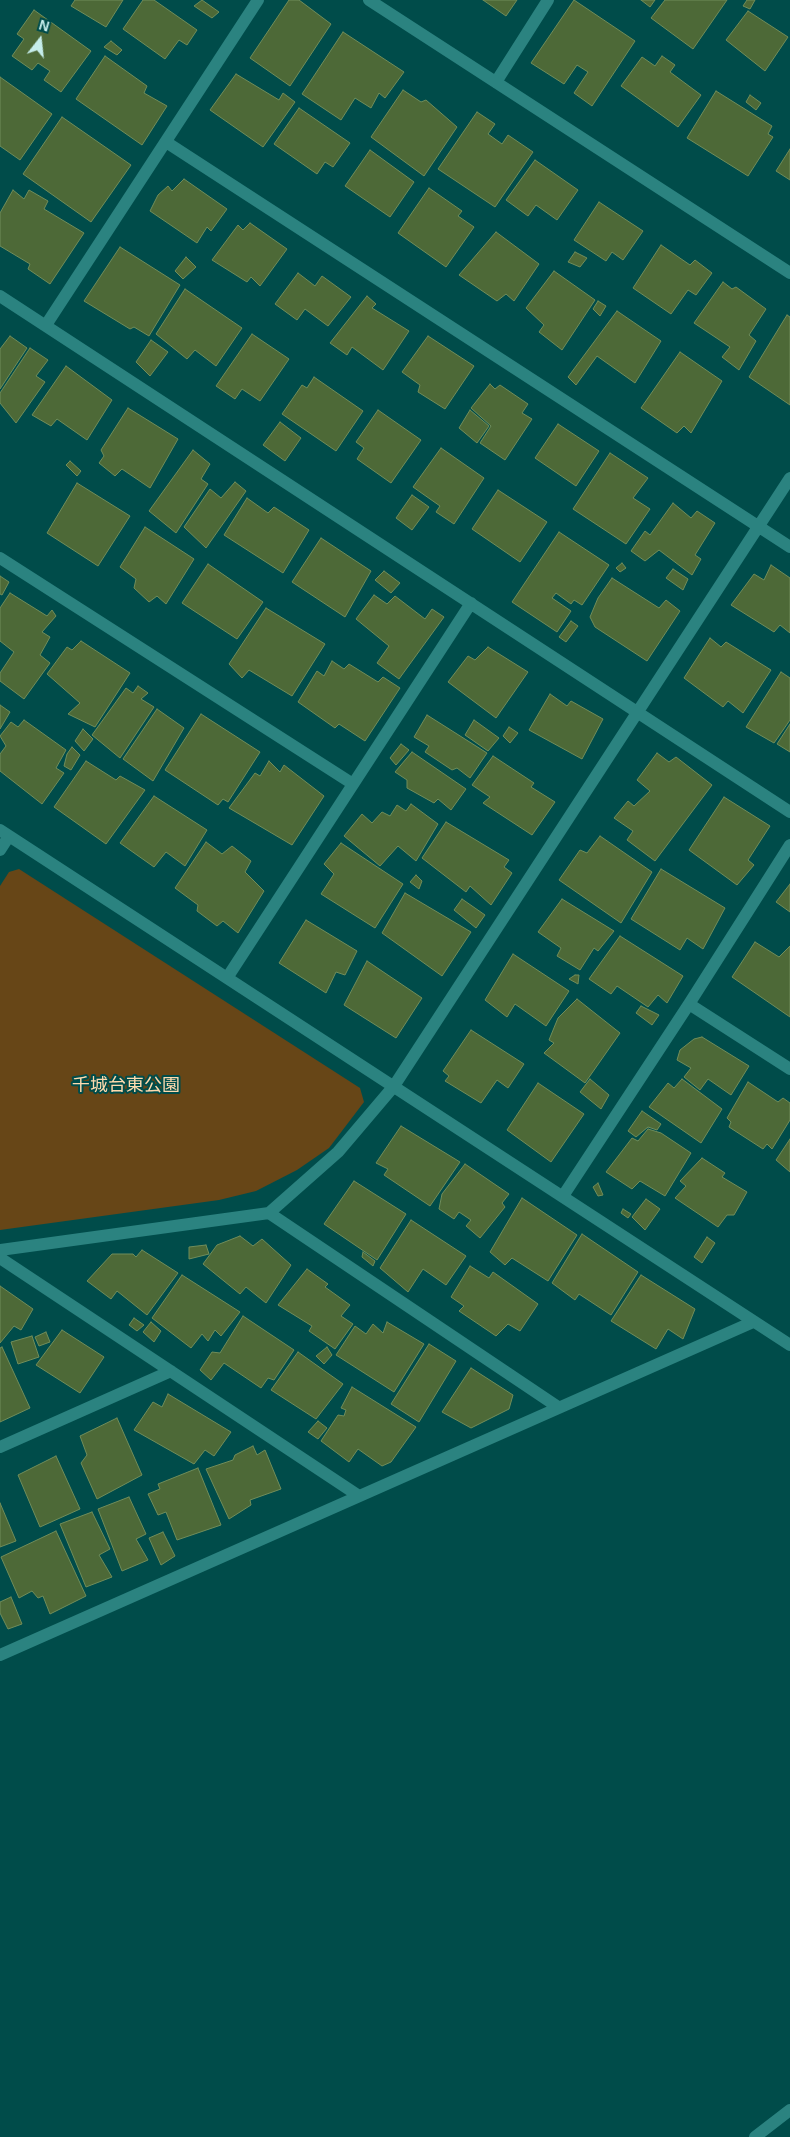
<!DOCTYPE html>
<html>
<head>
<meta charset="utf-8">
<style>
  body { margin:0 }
  #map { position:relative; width:790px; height:2137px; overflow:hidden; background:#004c4a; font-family:Helvetica,sans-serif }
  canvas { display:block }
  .north { position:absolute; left:15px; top:15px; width:50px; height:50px; -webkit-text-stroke:4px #004c4a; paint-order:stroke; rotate:16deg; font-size:14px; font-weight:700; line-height:20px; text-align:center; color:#c5edeb }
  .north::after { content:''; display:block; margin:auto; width:18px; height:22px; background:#c5edeb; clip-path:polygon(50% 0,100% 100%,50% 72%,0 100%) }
</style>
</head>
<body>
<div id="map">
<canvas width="790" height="2137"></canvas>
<div class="north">N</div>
</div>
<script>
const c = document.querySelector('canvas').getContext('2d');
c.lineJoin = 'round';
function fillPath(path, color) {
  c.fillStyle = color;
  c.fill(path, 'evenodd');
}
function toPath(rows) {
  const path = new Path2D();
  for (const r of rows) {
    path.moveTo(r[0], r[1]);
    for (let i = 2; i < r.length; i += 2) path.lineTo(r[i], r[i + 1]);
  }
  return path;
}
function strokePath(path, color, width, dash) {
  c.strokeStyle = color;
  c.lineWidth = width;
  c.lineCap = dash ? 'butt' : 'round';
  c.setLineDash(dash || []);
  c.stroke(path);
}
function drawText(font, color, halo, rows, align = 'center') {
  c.font = font + ' Helvetica,"Noto Sans JP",sans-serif';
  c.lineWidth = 4;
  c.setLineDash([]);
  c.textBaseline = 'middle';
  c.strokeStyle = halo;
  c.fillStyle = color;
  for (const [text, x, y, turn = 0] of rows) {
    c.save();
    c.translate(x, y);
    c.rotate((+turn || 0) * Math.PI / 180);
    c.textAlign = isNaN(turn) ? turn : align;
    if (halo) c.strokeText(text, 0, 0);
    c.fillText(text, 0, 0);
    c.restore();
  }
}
const green = toPath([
  [19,869,360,1088,364,1102,329,1148,297,1170,256,1191,219,1200,0,1230,0,886,9,872]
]);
const building = toPath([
  [75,0,123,0,106,27,71,6,75,0],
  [143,0,154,0,197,30,187,45,179,40,165,59,123,29,143,0],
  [202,0,219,12,212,18,194,6,202,0],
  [289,0,299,0,331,24,290,86,250,58,289,0],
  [483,0,517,0,506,16,483,0],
  [574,0,635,41,592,106,574,93,588,72,577,65,564,84,531,63,574,0],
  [641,0,655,0,650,7,641,0],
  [665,0,727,0,693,49,651,18,665,0],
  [747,0,755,0,750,9,743,6,747,0],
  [34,10,91,51,61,92,44,80,50,71,38,63,32,70,12,56,24,39,17,34,34,10],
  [748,11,788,37,765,71,726,40,748,11],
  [343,32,404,72,385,98,379,93,371,108,355,98,341,120,302,94,343,32],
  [111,41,122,50,117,55,104,47,111,41],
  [105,56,147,86,144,93,167,106,142,145,76,99,105,56],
  [662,56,675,65,670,72,701,95,678,127,621,86,642,57,655,66,662,56],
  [236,74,279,100,283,93,295,102,263,147,210,110,236,74],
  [0,77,52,114,20,160,0,146,0,77],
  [403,90,421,102,426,100,457,127,424,176,371,137,403,90],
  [716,91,772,126,768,134,773,137,748,176,687,138,716,91],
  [750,95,761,103,756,110,746,102,750,95],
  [299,108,350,143,333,167,325,162,317,174,274,144,299,108],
  [477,112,495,124,488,134,502,144,508,135,533,152,495,207,438,169,477,112],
  [62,117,131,165,91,222,23,174,62,117],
  [790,149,790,180,776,171,790,149],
  [370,150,414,182,390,217,345,186,370,150],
  [535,160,578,190,557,220,536,205,528,216,506,200,535,160],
  [184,179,227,209,211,231,207,227,197,243,150,211,158,195,168,186,172,191,184,179],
  [429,188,462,211,458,216,474,227,446,267,398,233,429,188],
  [13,190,24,199,29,190,48,201,44,209,84,233,50,284,28,269,30,264,0,246,0,213,13,190],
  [599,202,643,231,623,260,612,252,606,261,574,240,599,202],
  [250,223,287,249,260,286,251,277,247,282,212,260,238,225,243,230,250,223],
  [496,232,539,264,514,301,506,294,497,301,459,275,496,232],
  [661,245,690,265,695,260,712,273,696,295,688,290,671,314,633,288,661,245],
  [120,247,180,285,149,336,134,327,130,329,84,301,120,247],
  [575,252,587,258,580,267,568,262,575,252],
  [186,257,196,267,183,279,175,271,186,257],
  [554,271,595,300,562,350,539,332,544,325,526,308,554,271],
  [298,273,315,286,322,276,351,297,328,326,305,309,297,320,275,304,298,273],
  [723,282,732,289,736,287,766,309,749,335,756,341,739,370,722,357,730,347,694,323,723,282],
  [185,289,242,328,216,366,195,350,187,359,156,334,185,289],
  [367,296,376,304,372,308,409,331,383,370,352,347,347,355,330,343,367,296],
  [598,301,606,306,600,316,593,309,598,301],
  [617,311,661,341,635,383,597,356,576,385,568,377,617,311],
  [787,315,790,317,790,405,749,377,787,315],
  [252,334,289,359,260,401,242,389,235,399,216,386,252,334],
  [10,336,27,348,0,389,0,349,10,336],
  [428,336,474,366,445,409,418,392,420,385,402,372,428,336],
  [151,340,168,352,150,376,136,362,151,340],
  [30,348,48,360,36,376,45,382,16,423,0,403,0,393,30,348],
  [680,352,722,381,691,433,684,426,677,433,641,408,680,352],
  [66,366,112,400,87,440,57,419,51,426,32,415,66,366],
  [314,377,363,411,336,451,282,414,302,385,307,388,314,377],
  [490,384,495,389,500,385,528,404,522,413,532,419,505,460,480,443,491,426,471,408,490,384],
  [128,408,178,439,150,488,122,469,115,476,99,463,104,456,101,450,128,408],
  [378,410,421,440,391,483,357,459,364,448,356,442,378,410],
  [470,410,489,426,477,443,459,428,470,410],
  [280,422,301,438,285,461,263,445,280,422],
  [558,424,599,451,576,486,535,458,558,424],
  [441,448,484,478,454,524,436,512,440,506,413,487,441,448],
  [193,450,210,464,201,479,208,484,176,533,149,511,193,450],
  [610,453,648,478,633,498,650,509,626,544,573,509,610,453],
  [70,461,81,471,77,476,66,465,70,461],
  [235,482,246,491,206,548,184,527,210,489,221,498,235,482],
  [77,483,130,516,98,566,47,533,77,483],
  [498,490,547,522,520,562,472,529,498,490],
  [412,495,429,507,412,530,396,518,412,495],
  [247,498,268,513,274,507,309,530,283,573,224,535,247,498],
  [673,503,691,518,697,511,715,523,695,555,701,559,692,575,659,550,645,561,631,551,645,531,650,535,673,503],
  [145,527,194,559,166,604,157,596,149,602,134,588,136,579,120,567,145,527],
  [559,532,609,565,582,605,574,600,571,604,556,593,552,598,571,611,557,632,512,602,559,532],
  [321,538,371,571,345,617,292,582,321,538],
  [622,563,626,568,620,572,616,568,622,563],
  [208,564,263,602,237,639,182,603,208,564],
  [771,565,790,578,790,633,780,625,774,632,731,605,754,574,764,580,771,565],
  [673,569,688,579,683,590,666,578,673,569],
  [384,571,400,583,391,593,375,580,384,571],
  [0,576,9,582,2,595,0,594,0,576],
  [612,578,659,608,666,600,680,611,647,661,595,627,590,617,598,598,612,578],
  [10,593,47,616,52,610,56,616,42,632,50,637,40,655,50,663,24,699,0,681,0,673,14,652,0,641,0,608,10,593],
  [374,595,387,604,395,596,425,619,432,609,444,617,399,679,377,663,389,646,356,619,374,595],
  [266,608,325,644,292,696,249,670,242,678,229,664,266,608],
  [571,621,578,626,566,642,559,637,571,621],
  [710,638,721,647,726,642,771,670,743,713,728,701,723,707,684,678,710,638],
  [81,641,130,673,95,727,68,714,80,703,47,674,67,647,72,650,81,641],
  [488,647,528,672,496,718,448,682,468,656,475,660,488,647],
  [332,661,344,669,349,664,378,682,383,677,400,688,365,741,339,724,335,728,298,702,317,671,324,676,332,661],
  [781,672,790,678,790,720,774,743,746,727,781,672],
  [138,686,148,693,141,699,154,707,120,758,92,735,126,688,133,693,138,686],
  [550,694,567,706,571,701,603,719,582,759,529,730,550,694],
  [0,705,10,712,0,729,0,705],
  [157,709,184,728,153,781,123,759,157,709],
  [201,714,260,752,228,802,223,799,218,805,165,770,201,714],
  [427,715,487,753,470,778,457,768,452,770,425,752,429,746,414,737,427,715],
  [24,720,66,750,56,768,64,773,42,804,0,771,0,754,6,746,0,736,11,722,18,727,24,720],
  [474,720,499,738,488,751,465,735,474,720],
  [790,724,790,752,777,744,790,724],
  [509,727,518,733,510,743,503,736,509,727],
  [83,729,93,739,84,751,75,741,83,729],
  [401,744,409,750,396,765,390,758,401,744],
  [72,747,80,755,71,770,64,766,67,754,72,747],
  [412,752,466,789,451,810,438,799,434,803,407,788,407,780,395,772,412,752],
  [657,753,669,762,676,757,712,785,655,861,627,840,633,831,614,818,628,801,634,806,650,791,637,780,657,753],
  [493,756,534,783,531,787,555,802,532,835,483,803,490,797,472,785,493,756],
  [86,761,116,780,120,776,145,790,106,844,54,807,86,761],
  [269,761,280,772,284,765,324,796,292,845,229,808,255,773,260,776,269,761],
  [154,796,207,830,185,866,166,852,154,867,120,843,154,796],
  [724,797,770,826,748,860,754,865,737,885,689,850,724,797],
  [411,804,438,824,416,861,398,846,380,866,344,836,362,814,372,823,382,812,390,816,397,805,406,811,411,804],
  [446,822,509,860,504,867,512,873,491,905,470,886,466,892,422,858,446,822],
  [600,836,652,872,621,923,559,880,580,850,587,853,600,836],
  [206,842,222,854,232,846,251,861,245,872,264,891,238,933,223,921,217,926,197,911,198,905,175,888,206,842],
  [341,843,403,884,375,928,321,894,334,874,324,864,341,843],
  [661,869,725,908,703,949,687,938,680,950,631,919,661,869],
  [416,875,422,881,419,889,410,882,416,875],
  [790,884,790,912,776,902,790,884],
  [405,893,471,932,442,976,382,933,405,893],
  [462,899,485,915,476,928,454,910,462,899],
  [562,899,614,931,598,951,594,948,580,970,557,956,561,948,538,932,562,899],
  [306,920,357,951,345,975,336,972,326,993,279,963,306,920],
  [620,936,683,976,667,1003,658,995,648,1007,617,986,611,994,589,979,620,936],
  [755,942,779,957,790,946,790,1017,732,977,755,942],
  [513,954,569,991,546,1026,515,1004,507,1017,485,1000,513,954],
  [367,961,422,998,396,1038,344,1005,367,961],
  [575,975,579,975,578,984,569,979,575,975],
  [577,999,620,1033,585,1083,544,1053,554,1043,549,1040,558,1018,577,999],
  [641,1006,659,1015,652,1025,636,1013,641,1006],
  [471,1030,524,1064,508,1088,497,1080,481,1103,445,1081,449,1076,443,1071,471,1030],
  [702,1037,749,1066,731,1095,708,1079,700,1090,684,1077,691,1068,677,1060,680,1050,694,1039,702,1037],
  [590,1079,609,1095,601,1109,580,1092,590,1079],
  [682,1079,722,1109,701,1143,649,1107,668,1083,674,1088,682,1079],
  [748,1082,778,1102,783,1098,790,1103,790,1120,772,1149,767,1144,763,1149,729,1127,731,1122,727,1118,748,1082],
  [538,1083,584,1114,551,1162,507,1130,538,1083],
  [642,1111,661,1124,657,1130,648,1127,636,1137,628,1131,642,1111],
  [401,1126,460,1162,430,1206,384,1175,388,1169,376,1163,401,1126],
  [648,1129,661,1133,691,1153,665,1196,640,1181,632,1189,606,1172,632,1138,638,1141,648,1129],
  [790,1139,790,1172,776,1160,790,1139],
  [702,1158,725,1173,722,1177,747,1192,734,1215,727,1215,718,1227,675,1198,686,1186,680,1181,702,1158],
  [465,1164,509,1194,502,1203,505,1207,480,1238,466,1226,471,1220,459,1212,454,1219,439,1209,442,1194,465,1164],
  [354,1181,406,1214,377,1260,324,1224,354,1181],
  [598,1183,603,1195,598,1196,593,1187,598,1183],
  [522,1198,577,1235,548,1281,512,1258,505,1265,490,1252,522,1198],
  [646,1199,660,1209,645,1230,632,1217,646,1199],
  [623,1209,631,1214,628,1218,621,1213,623,1209],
  [411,1220,466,1256,446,1285,423,1269,408,1292,380,1268,411,1220],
  [582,1234,638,1272,611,1315,579,1294,575,1300,552,1283,582,1234],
  [240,1236,253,1246,262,1239,291,1265,266,1303,246,1287,240,1294,203,1264,217,1245,240,1236],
  [707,1237,715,1243,702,1263,694,1257,707,1237],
  [206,1245,209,1254,189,1259,189,1247,206,1245],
  [142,1250,178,1273,147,1315,117,1291,111,1299,87,1281,112,1254,133,1254,136,1257,142,1250],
  [363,1252,375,1261,373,1266,362,1257,363,1252],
  [470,1266,489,1278,493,1272,538,1304,520,1331,508,1324,496,1336,459,1311,464,1306,451,1297,470,1266],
  [307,1269,328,1284,325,1287,350,1305,341,1316,353,1324,335,1349,309,1331,312,1326,278,1305,307,1269],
  [182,1275,240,1312,221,1336,215,1330,208,1341,202,1334,191,1348,152,1318,182,1275],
  [641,1275,695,1309,683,1339,668,1329,656,1349,611,1321,641,1275],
  [0,1286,33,1309,21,1330,14,1326,0,1343,0,1286],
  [243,1316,294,1350,274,1380,268,1378,261,1388,224,1363,211,1380,200,1370,212,1352,220,1353,243,1316],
  [134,1318,144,1325,137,1331,129,1325,134,1318],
  [151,1322,161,1331,154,1342,143,1332,151,1322],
  [387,1322,424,1344,394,1392,336,1355,355,1326,366,1334,373,1324,383,1333,387,1322],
  [62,1330,104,1357,80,1393,36,1365,62,1330],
  [46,1332,50,1342,39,1346,35,1337,46,1332],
  [32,1336,39,1357,18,1364,11,1342,32,1336],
  [429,1344,456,1361,419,1422,391,1404,429,1344],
  [2,1347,30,1408,0,1422,0,1348,2,1347],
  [327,1347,332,1355,324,1364,316,1356,327,1347],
  [298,1352,343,1384,316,1419,271,1390,298,1352],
  [471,1368,513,1395,509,1409,471,1428,442,1412,471,1368],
  [352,1387,416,1427,391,1462,382,1466,358,1449,349,1462,321,1441,338,1415,344,1416,346,1410,341,1408,352,1387],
  [168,1394,231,1432,214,1456,205,1450,194,1464,134,1430,153,1402,162,1407,168,1394],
  [117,1418,142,1475,97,1499,81,1463,87,1455,80,1436,117,1418],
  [318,1421,327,1428,318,1439,308,1432,318,1421],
  [253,1446,257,1455,265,1450,281,1489,250,1500,251,1505,229,1519,206,1469,233,1460,235,1455,253,1446],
  [56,1456,80,1509,40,1527,18,1475,56,1456],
  [198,1468,221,1525,177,1540,166,1512,158,1515,148,1494,160,1489,158,1484,198,1468],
  [129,1497,146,1534,136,1539,148,1560,122,1571,98,1509,129,1497],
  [0,1503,16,1541,0,1547,0,1503],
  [92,1512,110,1549,99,1555,112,1577,86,1587,60,1524,92,1512],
  [56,1531,86,1596,50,1614,43,1596,38,1598,32,1591,19,1598,1,1557,56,1531],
  [163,1532,175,1556,161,1565,149,1538,163,1532],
  [11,1597,22,1624,8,1629,0,1613,0,1602,11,1597]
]);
const minor = toPath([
  [496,82,548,0],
  [166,142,790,547],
  [0,296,790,812],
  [46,325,258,0],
  [0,558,353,784],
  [0,830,790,1345],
  [0,850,9,836],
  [227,978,471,603],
  [689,1004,790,1069],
  [563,1196,689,1004,790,845],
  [269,1213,558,1407],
  [0,1250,269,1213,338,1152,394,1086,790,478],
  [0,1258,359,1496],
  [0,1447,171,1371],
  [0,1655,753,1322]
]);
const tertiary = toPath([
  [369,0,790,273],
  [755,2137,790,2110]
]);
const parkNames = [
  ["千城台東公園",126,1086]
];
fillPath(green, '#674617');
fillPath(building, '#4d6937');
strokePath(building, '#708d5a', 1);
strokePath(minor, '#2b8380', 12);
strokePath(tertiary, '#2b8380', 12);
drawText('18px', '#fedaae', '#004c4a', parkNames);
</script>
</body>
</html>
